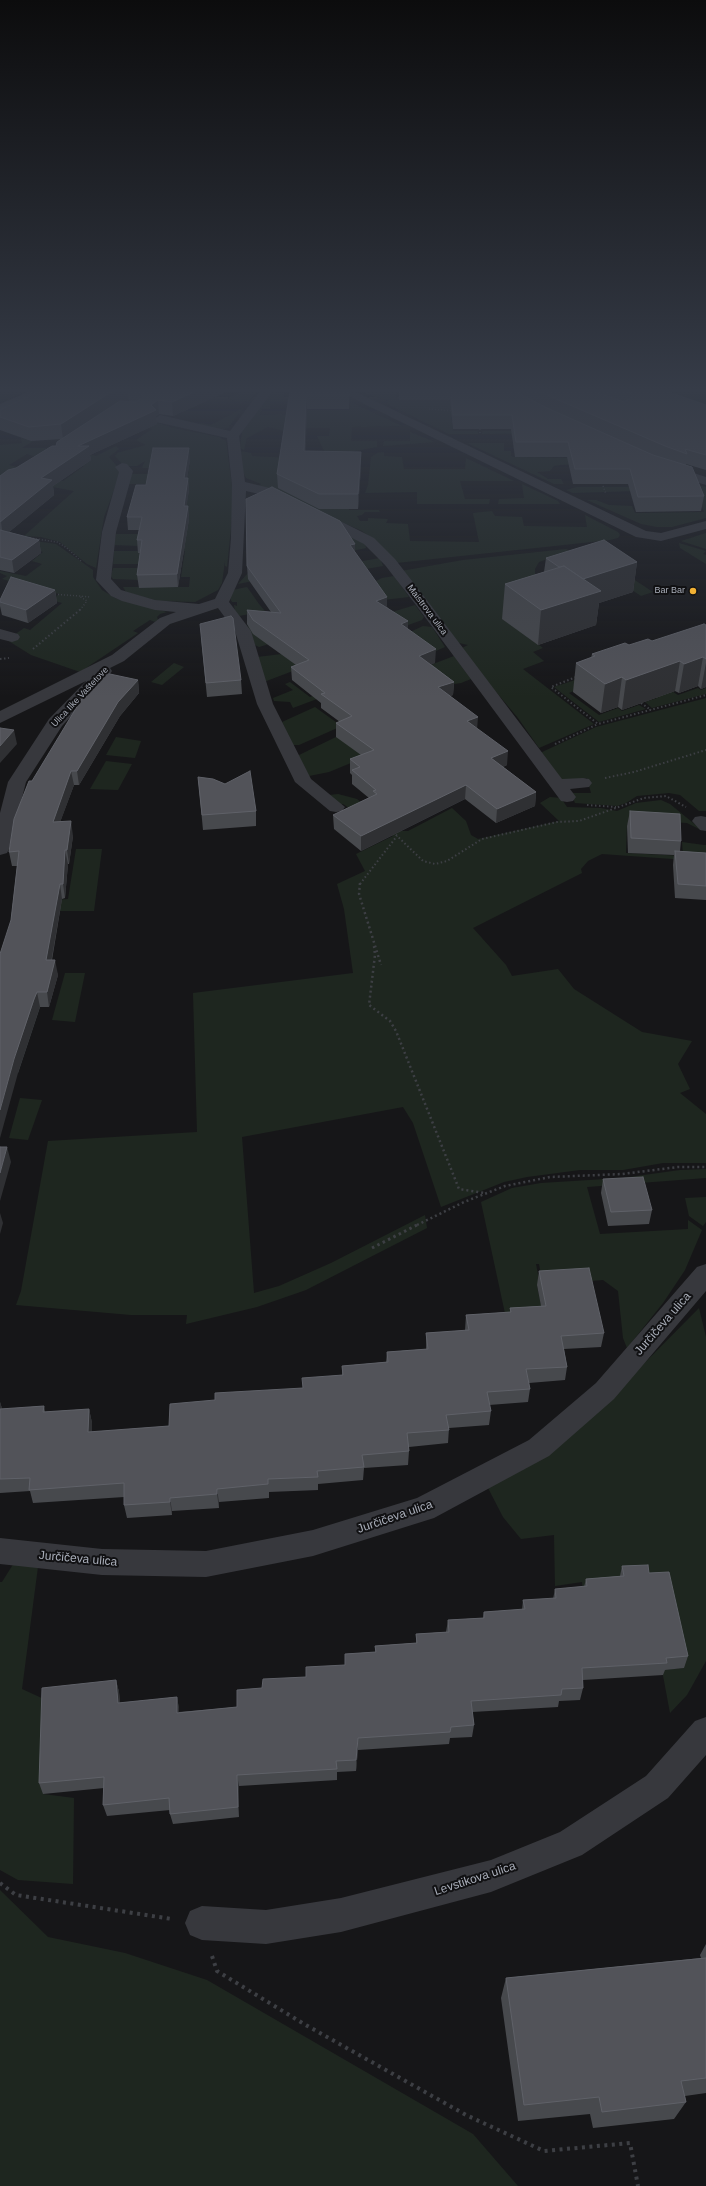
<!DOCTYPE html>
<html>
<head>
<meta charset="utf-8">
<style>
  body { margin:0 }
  canvas { display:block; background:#161618 }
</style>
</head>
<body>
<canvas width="706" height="2186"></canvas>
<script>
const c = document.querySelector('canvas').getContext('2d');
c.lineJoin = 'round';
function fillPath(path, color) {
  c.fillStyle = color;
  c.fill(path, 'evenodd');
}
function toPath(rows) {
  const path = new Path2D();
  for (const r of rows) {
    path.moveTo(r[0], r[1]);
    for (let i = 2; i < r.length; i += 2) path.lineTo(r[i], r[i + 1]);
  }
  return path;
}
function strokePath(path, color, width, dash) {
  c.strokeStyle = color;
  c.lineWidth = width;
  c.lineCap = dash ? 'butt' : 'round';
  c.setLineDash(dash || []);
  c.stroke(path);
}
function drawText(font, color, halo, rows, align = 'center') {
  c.font = font + ' Arial,sans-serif';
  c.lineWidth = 4;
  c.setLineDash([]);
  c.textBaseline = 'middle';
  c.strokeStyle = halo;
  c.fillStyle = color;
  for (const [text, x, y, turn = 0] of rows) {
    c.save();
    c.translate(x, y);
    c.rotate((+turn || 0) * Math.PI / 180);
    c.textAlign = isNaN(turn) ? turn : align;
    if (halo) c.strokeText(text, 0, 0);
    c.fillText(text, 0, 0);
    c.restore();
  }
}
const green = toPath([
  [0,391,27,391,0,403],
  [242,391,258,391,249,401,237,403,228,398],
  [359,391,396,391,397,401,458,401,457,391,482,391,530,417,522,424,534,433,482,434,483,431,515,431,513,417,451,417,453,431,477,431,478,434,449,434,387,404,388,401],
  [646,391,706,391,706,412],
  [274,392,284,393,284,402,270,402,270,409,262,409,260,415,290,414,291,410,350,410,350,402,402,426,352,427,351,441,377,441,377,447,355,451,327,453,323,449,317,436,329,436,330,428,308,428,288,432,268,427,247,438,244,450,240,448,242,432,269,395],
  [243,408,228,428,219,430,193,426,200,423,211,425],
  [136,417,178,429,219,437,226,441,232,486,232,518,227,567,225,566,225,561,222,583,218,590,195,602,158,601,126,592,123,587,189,587,190,577,181,577,185,551,179,551,185,518,186,488,190,460,152,468,142,468,145,461,137,466,124,466,115,456,117,453,146,445,136,440,152,429,145,427],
  [410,432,435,442,383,446,384,441,410,441],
  [21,438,33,441,22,448,46,448,47,452,39,458,27,454,9,465,21,468,0,477,0,445,22,443],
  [467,443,504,443,504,451,511,451,511,456,514,457,575,458,706,487,706,518,672,527,657,527,641,524,587,500,596,500,609,505,632,506,635,513,704,512,696,492,665,490,573,493,566,490,577,487,633,487,636,483,578,464,560,465,554,466,550,471,537,472,548,479,561,479,564,484,554,484],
  [116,446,119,449,109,457,121,471,104,517,96,568,87,564,60,542,41,537,24,536,74,491,42,485,58,480,63,481,84,466,73,463,70,449,96,456],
  [240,451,251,453,252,456,290,458,349,493,349,510,379,510,380,512,365,512,362,515,357,516,360,521,368,521,368,518,388,519,386,523,408,524,410,541,479,542,473,513,492,511,495,516,522,517,524,526,587,527,585,515,618,532,620,535,618,538,610,540,396,563,376,541,362,531,259,486,261,484,246,478,243,472],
  [384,452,384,456,402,457,404,469,465,469,466,458,514,481,460,481,465,499,490,499,489,504,417,504,417,492,365,493,368,485,371,457,377,453],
  [131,474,151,474,149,484,127,484],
  [522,484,558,501,560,504,498,504,499,499,524,498],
  [337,527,365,543,366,548,352,551,346,564,380,558,383,566,321,577,372,583,382,578,394,576,409,597,374,601,346,626,415,605,424,617,422,620,400,628,408,633,423,626,432,627,445,647,427,655,394,679,454,656,471,679,461,683,447,685,451,680,444,674,409,687,363,758,329,772,309,776,297,756,336,737,344,725,299,745,293,745,282,722,315,707,340,725,346,688,293,708,290,702,274,701,273,698,293,690,285,684,290,682,310,697,354,680,272,643,259,647,255,645,247,624,262,618,280,637,273,577,238,584,248,573],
  [706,533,706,549,681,541],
  [116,534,147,534,140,546,114,545],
  [21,539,56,544,93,570,93,577,102,590,115,598,167,612,160,614,157,617,158,620,155,622,150,620,133,631,138,633,80,672,31,655,7,640,24,628,30,630,62,603,9,588,56,596,59,594,2,579,7,576,0,573,0,571,26,576,42,564,32,561,43,552,0,541],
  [679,543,706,551,703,554,706,555,706,564,680,548],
  [566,549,570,551,539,562,535,569,535,576,606,561,653,592,641,596,600,569,503,619,543,648,533,652,544,661,523,669,594,724,539,748,518,718,460,649,468,645,455,642,401,571,463,560],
  [114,551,138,551,138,553,155,553,141,564,113,564],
  [113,568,141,568,140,580,113,579,111,576],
  [247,587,259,604,265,611,244,615,239,616,235,612,234,605,237,606,237,602,232,602,230,598,233,590],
  [282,654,297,665,324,659,264,682,257,657],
  [174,663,184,667,162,685,151,682],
  [596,673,588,685,569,693,599,715,618,708,622,711,639,705,646,709,599,722,554,687],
  [698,688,701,690,706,688,706,694,652,708,645,702,657,698,655,695,670,690,678,695],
  [706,698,706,811,699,811,680,795,669,793,637,796,626,803,617,806,575,803,571,793,591,793,587,778,574,781,562,780,540,753,596,727],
  [116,737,141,741,135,758,106,755],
  [106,761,132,764,118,790,90,789],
  [338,794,357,799,398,831,408,831,452,808,466,821,471,835,478,839,559,821,540,803,550,797,561,798,567,807,601,808,617,811,636,803,661,800,670,804,703,831,687,823,654,821,627,824,626,853,683,856,682,842,704,845,706,845,706,865,687,860,602,854,588,861,581,869,582,873,473,928,506,965,512,976,558,969,574,989,642,1032,692,1041,678,1064,690,1089,680,1093,706,1114,706,1163,663,1163,623,1170,580,1170,527,1177,504,1182,441,1207,413,1123,403,1107,242,1137,254,1293,279,1286,331,1263,425,1215,427,1228,306,1290,257,1307,186,1324,187,1315,131,1315,16,1305,21,1291,48,1141,197,1132,193,993,353,973,344,909,337,884,365,871,356,854,393,836,371,819,367,820,343,804,339,805,329,795],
  [76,849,102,849,94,911,47,911,50,900,68,899],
  [65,973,85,973,75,1022,52,1020],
  [20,1098,42,1100,28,1140,9,1138],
  [706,1169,706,1178,587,1187,600,1234,688,1229,688,1220,702,1230,685,1270,663,1303,627,1348,623,1338,618,1291,603,1280,543,1285,539,1264,536,1264,540,1285,537,1286,543,1314,506,1318,481,1202,512,1188,541,1183,622,1178,680,1170],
  [706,1197,706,1222,703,1226,689,1216,685,1198],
  [699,1308,706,1337,706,1661,687,1695,670,1713,662,1670,684,1668,583,1591,582,1582,555,1586,554,1535,521,1539,503,1517,487,1486,605,1403],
  [17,1558,39,1559,22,1689,46,1700,43,1794,74,1798,73,1884,18,1880,0,1870,0,1582,2,1582],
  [0,1890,48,1937,125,1953,207,1980,473,2134,518,2186,0,2186]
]);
const pathFar4 = toPath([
  [429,409,454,411],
  [480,429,480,435],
  [603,486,606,494],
  [30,538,57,542,67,548,82,562],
  [52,594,79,596],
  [80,610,87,601,79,596,90,597]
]);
const pathFar3 = toPath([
  [33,649,81,609],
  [0,659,9,658],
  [576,677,551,687,598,724,706,695],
  [641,703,651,710],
  [555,744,598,724],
  [605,778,634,772,706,750],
  [587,805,616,807],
  [393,832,423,861,435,864,447,861,482,839,557,822,579,821,644,798,666,796,686,807],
  [360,884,397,836]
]);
const pathFar2 = toPath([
  [360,883,359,894,381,965],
  [374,946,375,955,369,1005,390,1021,396,1031,459,1189,485,1193],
  [417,1225,464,1202,505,1186,550,1177,622,1174,678,1167,706,1167]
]);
const pathFar1 = toPath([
  [372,1248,419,1224]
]);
const path = toPath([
  [0,1883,16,1895,172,1919],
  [212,1956,217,1971,304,2024,466,2115,544,2151,630,2143,638,2186]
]);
const minor = toPath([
  [260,391,273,391,239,436,245,482,278,490,374,538,395,559,426,599,562,779,583,778,589,779,592,783,589,787,570,789,576,797,573,801,567,802,561,801,416,605,385,565,364,544,268,496,246,491,242,573,229,602,251,631,273,704,311,779,345,807,342,811,336,812,330,811,295,782,257,704,235,631,218,608,170,624,124,661,110,668,112,671,110,674,62,726,26,782,9,849,7,853,0,855,0,813,8,782,49,719,86,681,0,723,0,711,112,655,160,618,176,612,155,610,122,601,111,596,96,580,102,532,119,472,115,467,122,463,127,464,133,471,116,532,111,579,121,590,155,600,199,604,215,599,228,573,231,538,232,485,227,438,156,422,154,419,160,415,230,431,260,391],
  [338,391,354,391,646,531,661,533,706,521,706,529,661,541,636,537,338,391],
  [669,465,706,477,706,485,664,472,662,469,664,466,669,465],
  [0,629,18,634,20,637,18,640,12,642,0,639,0,629],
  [701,816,706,817,706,831,700,830,692,821,695,817,701,816],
  [706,1264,706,1291,614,1399,549,1456,434,1518,313,1556,206,1577,102,1575,0,1564,0,1538,102,1549,206,1551,313,1530,417,1498,529,1440,596,1383,697,1267,706,1264],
  [706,1717,706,1755,668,1798,582,1855,491,1892,341,1932,266,1944,202,1940,190,1935,185,1923,190,1911,202,1906,266,1910,341,1898,491,1860,560,1832,646,1776,695,1721,706,1717]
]);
const major = toPath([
  [30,391,47,391,0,413,0,404,30,391]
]);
const wall = toPath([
  [40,391,228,391,173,416,159,414,156,416,157,424,90,455,91,460,53,486,54,495,9,532,39,540,41,553,14,573,0,570,0,476,16,468,56,446,62,439,31,441,0,430,0,410],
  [290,391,349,391,349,409,307,409,305,451,361,452,361,467,358,509,319,509,278,488,277,474],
  [399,391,666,391,706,405,706,470,686,464,686,465,704,496,701,511,636,512,628,484,573,484,567,457,515,457,511,429,453,429,450,400,399,400],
  [190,460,187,478,188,478,189,490,186,506,188,506,189,519,178,587,139,588,137,575,140,553,138,553,137,540,139,530,128,530,127,517,146,485],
  [355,552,387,607,408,630,435,663,431,664,454,682,453,695,450,696,507,765,503,767,536,792,535,806,496,823,465,799,361,851,334,829,333,815,369,798,352,784,352,775,350,773,350,759,361,755,336,737,336,723,340,722,321,708,321,703,292,680,291,667,296,665,253,634,247,624,247,610,271,612,248,579,247,566],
  [546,558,637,562,633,592,599,603,596,625,538,645,502,619,505,584,544,572],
  [55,590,57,603,28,623,2,615,0,606,0,600],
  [706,625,706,687,701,689,698,686,679,693,675,691,622,710,618,707,601,713,573,692,576,663,591,658,592,654,629,645,652,641],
  [201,637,241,680,242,694,207,697],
  [138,680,139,693,120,716,79,785,74,785,60,822,73,836,69,864,68,864,65,898,62,899,52,960,58,975,49,1007,40,1007,18,1073,11,920,17,866,12,866,9,852,32,781],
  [198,777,256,811,256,826,203,830],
  [630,811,681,841,680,851,706,853,706,900,675,898,673,865,674,855,628,853,627,826],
  [603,1179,652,1210,649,1224,608,1226,601,1193],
  [539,1271,604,1333,601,1347,564,1349,567,1367,565,1380,529,1383,530,1389,528,1402,489,1405,491,1411,489,1425,449,1428,448,1443,409,1447,409,1451,408,1465,364,1468,363,1480,318,1484,318,1490,269,1492,269,1498,219,1502,219,1508,172,1511,172,1515,127,1518,124,1505,124,1497,33,1503,30,1491,0,1493,0,1402,2,1409,44,1406,45,1412,89,1409,92,1423,92,1432,169,1426,215,1400,303,1388,342,1375,342,1366,386,1362,387,1352,426,1349,426,1333,465,1331,466,1315,510,1312,510,1308,541,1306,537,1285],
  [622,1566,649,1573,688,1656,684,1668,665,1670,663,1675,583,1680,583,1688,580,1700,559,1701,558,1707,472,1712,474,1725,472,1737,450,1738,449,1744,358,1750,356,1771,337,1772,337,1780,239,1786,239,1817,173,1824,170,1814,170,1810,107,1816,103,1805,104,1788,43,1794,39,1783,116,1680,119,1692,120,1703,177,1697,179,1709,179,1712,237,1707,262,1688,306,1677,345,1665,345,1654,375,1652,375,1646,416,1643,416,1634,446,1632,448,1620,483,1618,484,1612,522,1610,523,1600,553,1599,555,1589,584,1587,586,1579,620,1576],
  [706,1944,706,2093,685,2096,686,2102,674,2119,593,2128,590,2114,518,2121,501,1998,506,1978,701,1958,700,1955]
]);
const shadedWall = toPath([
  [118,391,128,391,129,404,63,439,61,424,111,392],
  [196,391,228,391,173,416,172,402],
  [306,395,307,409,305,466,304,451],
  [158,400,159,414,156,416,157,424,90,455,91,460,53,486,54,495,3,537,1,522,41,478,78,446,151,405],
  [189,448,190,460,185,490,184,478],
  [361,452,361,467,358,509,358,494],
  [188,478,189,490,185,518,184,506],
  [188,506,189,519,178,587,177,574],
  [39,540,41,553,14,573,12,560],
  [355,544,355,557,350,545],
  [637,562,633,592,599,603,596,625,538,645,541,610,579,580],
  [55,590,57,603,28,623,26,610],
  [387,597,387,610,376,601],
  [408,621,408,635,401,624],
  [436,649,435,663,418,669,419,656],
  [703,657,698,686,679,693,684,664],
  [680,661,675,691,622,710,626,680],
  [706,663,706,687,701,689],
  [622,677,618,707,601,713,605,684],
  [138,680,139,693,120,716,79,785,77,771,118,702],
  [454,682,453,695,437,701,438,687],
  [478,717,477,730,467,721],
  [14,730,17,744,0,763,0,746],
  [508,751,507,765,490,772,491,758],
  [71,771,74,785,55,836,53,822],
  [466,785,465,799,361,851,361,836],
  [536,792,535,806,496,823,497,809],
  [71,821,73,836,69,864,67,850],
  [65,850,68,864,65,898,63,884],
  [60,884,62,899,49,974,46,960],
  [55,960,58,975,49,1007,47,992],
  [37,992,40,1007,18,1073,0,1138,0,1110,14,1059],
  [7,1147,11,1162,0,1201,0,1173],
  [0,1213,3,1223,0,1234],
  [0,1402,3,1411,0,1419],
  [89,1409,92,1423,92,1445,88,1432],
  [217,1489,219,1502,219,1508,217,1494],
  [170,1498,172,1511,172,1515,170,1502],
  [116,1680,119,1692,121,1715,118,1703],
  [177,1697,179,1709,179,1724,177,1713],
  [358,1738,358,1750,356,1771,356,1760],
  [237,1775,239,1786,239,1817,238,1807]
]);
const building = toPath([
  [40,391,118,391,111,392,61,424,29,427,0,417,0,410,40,391],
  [135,391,196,391,172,402,158,400,151,405,156,410,78,446,89,446,41,478,52,480,0,522,0,476,8,470,16,468,52,446,56,446,57,442,120,401,136,402,143,397,140,392,135,391],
  [290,391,349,391,349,395,306,395,304,451,361,452,358,494,319,494,277,474,290,391],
  [451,391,514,391,547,408,653,455,692,467,704,496,638,497,630,469,575,469,568,442,516,442,512,415,453,415,451,391],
  [539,391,592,391,624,402,632,397,630,393,625,391,666,391,706,405,706,455,685,449,687,454,665,446,556,399,539,391],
  [153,448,189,448,184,478,188,478,184,506,188,506,177,574,137,575,142,540,137,540,142,517,127,517,136,485,146,485,153,448],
  [272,487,340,521,355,544,350,545,387,597,376,601,408,621,401,624,436,649,419,656,454,682,438,687,478,717,467,721,508,751,491,758,536,792,497,809,466,785,361,836,333,815,377,794,373,791,376,790,352,770,360,767,350,759,374,750,336,723,352,716,321,694,325,693,291,667,309,660,253,620,247,610,281,613,247,566,246,499,272,487],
  [0,530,39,540,12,560,0,557,0,530],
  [604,540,637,562,583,579,564,566,559,567,546,558,604,540],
  [564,566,601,591,541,610,505,584,564,566],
  [11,577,55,590,26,610,0,602,0,600,11,577],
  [231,616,233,618,241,680,206,683,200,624,231,616],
  [704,624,706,625,706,659,703,657,684,664,680,661,626,680,622,677,605,684,576,663,595,656,592,654,625,643,629,645,648,639,652,641,704,624],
  [105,673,138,680,118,702,77,771,71,771,53,822,71,821,67,850,65,850,63,884,60,884,46,960,55,960,47,992,37,992,34,999,14,1059,0,1110,0,954,11,920,19,851,9,852,14,819,29,781,32,781,81,700,105,673],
  [0,728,14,730,0,746,0,728],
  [250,771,256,811,202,815,198,777,213,779,225,784,250,771],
  [630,811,680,814,681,841,631,838,630,811],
  [675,851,706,853,706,886,678,884,675,851],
  [0,1147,7,1147,0,1173,0,1147],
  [643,1177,652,1210,611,1212,603,1179,643,1177],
  [589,1268,604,1333,561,1336,567,1367,526,1369,530,1389,487,1392,491,1411,446,1415,449,1430,407,1433,409,1451,362,1455,364,1467,317,1471,318,1477,268,1479,268,1484,217,1489,217,1494,170,1498,170,1502,124,1505,124,1483,29,1490,30,1478,0,1479,0,1409,44,1406,43,1412,89,1409,88,1432,169,1426,170,1404,215,1400,215,1393,303,1388,302,1378,343,1375,342,1366,388,1362,387,1352,428,1349,426,1333,469,1330,466,1315,511,1312,510,1308,546,1306,539,1271,589,1268],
  [648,1565,649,1573,669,1572,688,1656,666,1658,667,1663,582,1668,583,1688,562,1689,561,1695,471,1701,474,1725,451,1727,450,1732,358,1738,356,1760,336,1761,337,1769,237,1775,238,1807,170,1814,169,1798,103,1805,104,1777,39,1783,42,1688,116,1680,118,1703,177,1697,177,1713,237,1707,237,1690,262,1688,263,1679,306,1677,306,1667,345,1665,345,1654,376,1652,375,1646,417,1643,416,1634,449,1632,448,1620,484,1618,484,1612,525,1609,523,1600,556,1598,555,1589,587,1586,586,1579,624,1576,622,1566,648,1565],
  [706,1958,706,2078,681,2081,686,2102,602,2112,599,2097,524,2105,506,1978,706,1958]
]);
const markers = [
  [693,591,4,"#f2b134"]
];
const farPoinames = [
  ["Bar Bar",685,591]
];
const farStreetnames = [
  ["Maistrova ulica",427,610,53],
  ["Ulica Ilke Vaštetove",80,697,-47]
];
const nearStreetnames = [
  ["Jurčičeva ulica",663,1324,-49],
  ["Jurčičeva ulica",395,1517,-19],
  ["Jurčičeva ulica",78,1559,5],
  ["Levstikova ulica",475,1879,-18]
];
fillPath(green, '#1e261f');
strokePath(pathFar4, '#3d3f44', 1.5, [1, 2]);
strokePath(pathFar3, '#3d3f44', 2, [1.5, 2.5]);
strokePath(pathFar2, '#3d3f44', 2.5, [2, 3]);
strokePath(pathFar1, '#3d3f44', 3, [2.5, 3.5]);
strokePath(path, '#3d3f44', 4, [3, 4.5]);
fillPath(minor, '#37383d');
fillPath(major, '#53555c');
fillPath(wall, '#47494d');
fillPath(shadedWall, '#2f3033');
fillPath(building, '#525359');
strokePath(building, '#5f6168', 1);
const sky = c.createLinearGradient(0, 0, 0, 697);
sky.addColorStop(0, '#0c0c0d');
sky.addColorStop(0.56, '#363c48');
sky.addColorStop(1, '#363c4800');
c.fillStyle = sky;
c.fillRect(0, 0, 706, 697);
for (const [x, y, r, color] of markers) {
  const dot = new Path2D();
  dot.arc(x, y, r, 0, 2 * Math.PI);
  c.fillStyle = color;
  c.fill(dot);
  strokePath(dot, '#111113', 1.5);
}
drawText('9px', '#a8adb8', '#111113', farPoinames, 'right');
drawText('9px', '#a8adb8', '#111113', farStreetnames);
drawText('12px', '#a8adb8', '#111113', nearStreetnames);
</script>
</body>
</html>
